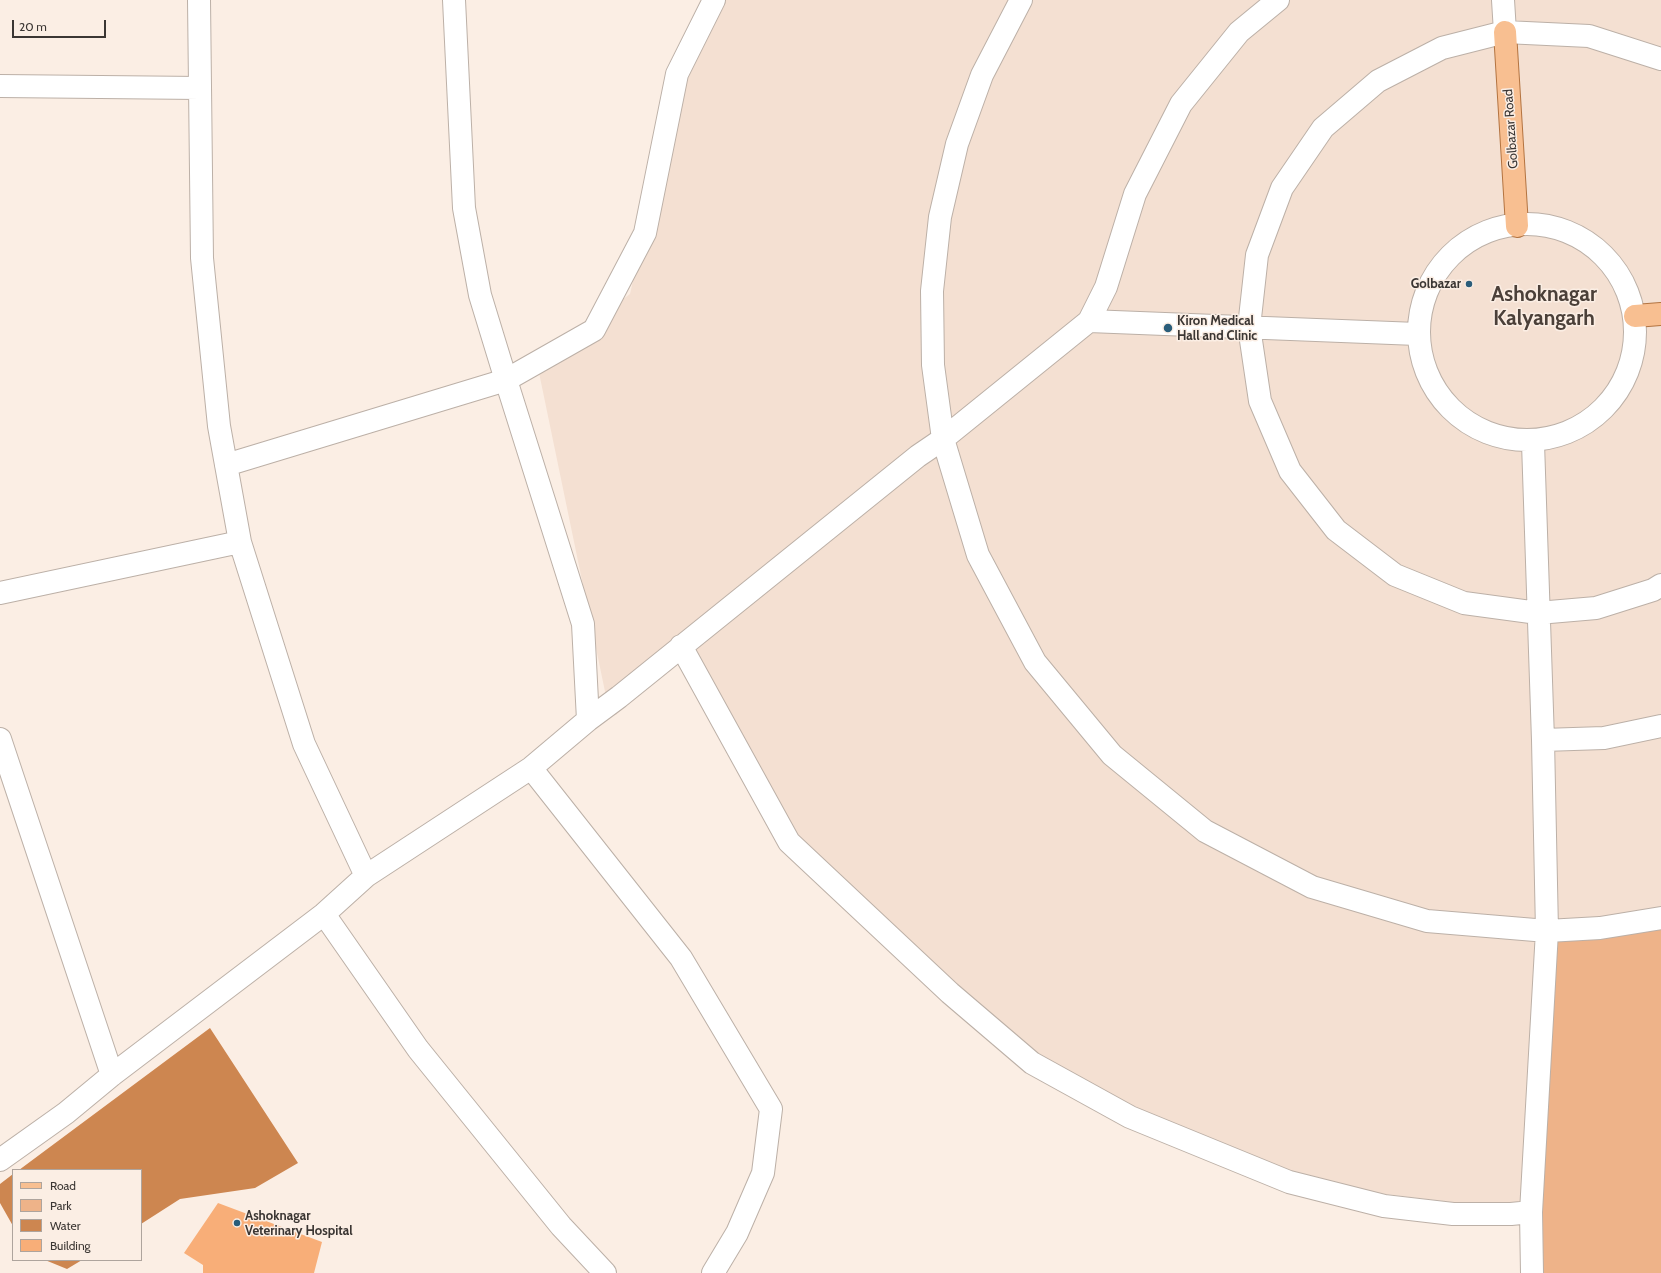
<!DOCTYPE html>
<html>
<head>
<meta charset="utf-8">
<style>
  body { margin:0 }
  #map { position:relative; width:1661px; height:1273px; overflow:hidden; background:#fbeee4; font-family:Cabin,sans-serif }
  canvas { display:block }
  .legend { position:absolute; left:12px; top:1169px; width:130px; height:92px; box-sizing:border-box; background:#fbeee4; border:1px solid #aea49d; margin:0; padding:5px 7px; list-style:none; font-size:12px; color:#3b3633 }
  .legend li { display:flex; align-items:center; gap:8px; height:20px }
  .legend b { width:20px; border:1px solid #aea49d }
  .scale { position:absolute; left:12px; top:20px; width:94px; height:18px; box-sizing:border-box; border:2px solid #3b3633; border-top:0; padding-left:5px; font-size:12px; line-height:14px; white-space:nowrap; color:#3b3633; -webkit-text-stroke:3px #fbeee4; paint-order:stroke }
</style>
</head>
<body>
<div id="map">
<canvas width="1661" height="1273"></canvas>
<ul class="legend">
<li><b style="height:5px;background:#f8bf91"></b>Road</li>
<li><b style="height:11px;background:#eeb389"></b>Park</li>
<li><b style="height:11px;background:#cd8650"></b>Water</li>
<li><b style="height:11px;background:#f8ae78"></b>Building</li>
</ul>
<div class="scale">20 m</div>
</div>
<script>
const c = document.querySelector('canvas').getContext('2d');
c.lineJoin = 'round';
function fillPath(path, color) {
  c.fillStyle = color;
  c.fill(path, 'evenodd');
}
function toPath(rows) {
  const path = new Path2D();
  for (const r of rows) {
    if (r.length === 3) {
      path.moveTo(r[0] + r[2], r[1]);
      path.arc(r[0], r[1], r[2], 0, 2 * Math.PI);
      continue;
    }
    path.moveTo(r[0], r[1]);
    for (let i = 2; i < r.length; i += 2) path.lineTo(r[i], r[i + 1]);
  }
  return path;
}
function strokePath(path, color, width, dash) {
  c.strokeStyle = color;
  c.lineWidth = width;
  c.lineCap = dash ? 'butt' : 'round';
  c.setLineDash(dash || []);
  c.stroke(path);
}
function drawText(font, color, halo, rows, align = 'center') {
  c.font = font + ' Cabin,sans-serif';
  c.lineWidth = 3;
  c.setLineDash([]);
  c.textBaseline = 'middle';
  c.strokeStyle = halo;
  c.fillStyle = color;
  for (const [text, x, y, turn = 0] of rows) {
    c.save();
    c.translate(x, y);
    c.rotate((+turn || 0) * Math.PI / 180);
    c.textAlign = isNaN(turn) ? turn : align;
    if (halo) c.strokeText(text, 0, 0);
    c.fillText(text, 0, 0);
    c.restore();
  }
}
const built = toPath([
  [714,0,1661,0,1661,1273,1531,1212,1289,1182,1032,1063,789,842,680,646,616,715,608,706,537,363,630,294,654,188,705,18]
]);
const green = toPath([
  [1661,917,1661,1273,1534,1273,1547,931]
]);
const water = toPath([
  [210,1028,298,1163,255,1188,180,1199,141,1224,141,1170,19,1170],
  [13,1174,13,1226,0,1203,0,1184],
  [45,1260,82,1260,67,1269]
]);
const building = toPath([
  [218,1203,322,1242,314,1273,203,1273,203,1265,184,1253]
]);
const minor = toPath([
  [199,0,202,258,219,426,240,542,304,744,366,876],
  [454,0,464,208,480,295,506,380,594,330,645,233,677,74,714,0],
  [1021,0,982,75,957,144,940,217,932,291,933,365,943,439,978,555,1035,662,1112,755,1205,831,1312,887,1427,921,1547,931,1600,928,1661,918],
  [1503,0,1505,32],
  [1661,59,1589,36,1505,32,1442,48,1378,81,1323,128,1282,188,1257,255,1249,327,1260,401,1290,471,1336,530,1395,575,1464,603,1538,613,1596,608,1653,590,1661,585],
  [0,86,200,88],
  [1527,332,108],
  [1089,321,1417,334],
  [226,465,506,380,583,624,588,720],
  [0,593,240,542],
  [681,646,789,842,950,993,1032,1063,1130,1117,1289,1182,1384,1206,1453,1214,1511,1214,1531,1212],
  [0,739,112,1075],
  [1543,740,1604,738,1661,726],
  [531,768,681,958,771,1109,763,1173,737,1233,713,1273],
  [324,914,418,1049,561,1226,605,1273],
  [0,1160,66,1113,112,1075,324,914,366,876,531,768,588,720,619,697,918,456,943,439,1089,321,1106,287,1135,194,1181,104,1239,32,1278,0],
  [1532,1273,1531,1212,1547,931,1543,740,1533,443]
]);
const primary = toPath([
  [1505,32,1517,226],
  [1635,316,1661,314]
]);
const markers = [
  [1469,284,4,"#2a5d7a"],
  [1168,328,5,"#2a5d7a"],
  [237,1223,4,"#2a5d7a"]
];
const streetNames = [
  ["Golbazar Road",1511,129,-94]
];
const poiNames = [
  ["Golbazar",1461,284,"right"],
  ["Kiron Medical",1177,321],
  ["Hall and Clinic",1177,336],
  ["Ashoknagar",245,1216],
  ["Veterinary Hospital",245,1231]
];
const townNames = [
  ["Ashoknagar",1544,295],
  ["Kalyangarh",1544,319]
];
fillPath(built, '#f4e0d2');
fillPath(green, '#eeb389');
fillPath(water, '#cd8650');
fillPath(building, '#f8ae78');
strokePath(minor, '#bcb0a7', 24);
strokePath(primary, '#b37340', 24);
strokePath(minor, '#fff', 22);
strokePath(primary, '#f8bf91', 22);
for (const [x, y, r, color] of markers) {
  const dot = new Path2D();
  dot.arc(x, y, r, 0, 2 * Math.PI);
  c.fillStyle = color;
  c.fill(dot);
  strokePath(dot, '#fbeee4', 1.5);
}
drawText('13px', '#3b3633', '#fbeee4', streetNames);
drawText('bold 13px', '#3b3633', '#fbeee4', poiNames, 'left');
drawText('bold 21px', '#4b4039', '#fbeee4', townNames);
</script>
</body>
</html>
